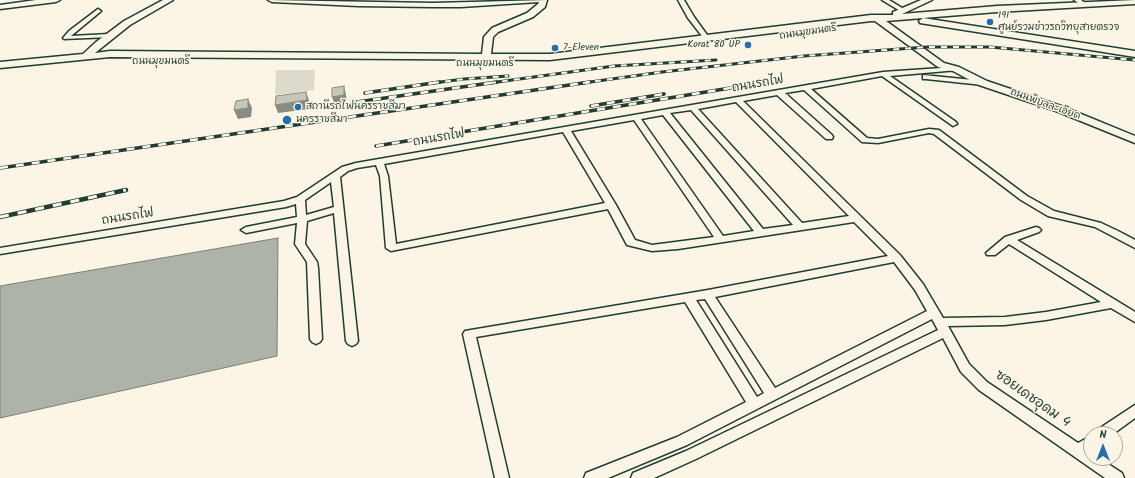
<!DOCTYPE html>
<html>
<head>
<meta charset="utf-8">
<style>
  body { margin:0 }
  #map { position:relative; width:1135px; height:478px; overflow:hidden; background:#fcf5e5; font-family:Kalam,sans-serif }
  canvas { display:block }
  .north { position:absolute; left:1083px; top:426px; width:40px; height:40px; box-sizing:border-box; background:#fcf5e5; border:1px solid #a4ab9e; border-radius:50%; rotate:0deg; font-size:11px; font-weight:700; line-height:16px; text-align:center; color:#1f3d34 }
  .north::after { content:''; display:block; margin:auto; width:14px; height:18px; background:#1f6fb2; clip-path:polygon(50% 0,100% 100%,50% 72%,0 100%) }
</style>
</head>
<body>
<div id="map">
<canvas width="1135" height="478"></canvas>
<div class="north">N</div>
</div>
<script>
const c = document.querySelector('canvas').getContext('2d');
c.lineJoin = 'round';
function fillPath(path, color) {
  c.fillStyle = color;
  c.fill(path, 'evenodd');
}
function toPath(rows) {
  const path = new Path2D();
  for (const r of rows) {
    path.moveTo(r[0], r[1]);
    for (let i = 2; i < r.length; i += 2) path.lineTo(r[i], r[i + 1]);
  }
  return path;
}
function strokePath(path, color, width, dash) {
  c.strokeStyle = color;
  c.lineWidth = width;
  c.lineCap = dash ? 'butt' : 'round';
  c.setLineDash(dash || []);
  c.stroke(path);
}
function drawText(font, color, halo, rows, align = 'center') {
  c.font = font + ' Kalam,"Playpen Sans Thai",sans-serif';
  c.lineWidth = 3;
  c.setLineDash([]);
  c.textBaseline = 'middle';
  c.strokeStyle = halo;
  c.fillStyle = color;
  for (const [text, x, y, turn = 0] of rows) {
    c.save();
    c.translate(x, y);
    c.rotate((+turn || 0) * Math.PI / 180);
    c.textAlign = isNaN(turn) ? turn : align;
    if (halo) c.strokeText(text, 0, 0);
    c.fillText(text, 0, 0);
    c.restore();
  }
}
const green = toPath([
  [276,70,315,70,314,90,275,95]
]);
const water = toPath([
  [278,238,277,356,0,418,0,286,278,238]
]);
const street = toPath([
  [678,0,684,0,694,17,710,39,709,40,705,40,688,18,678,0],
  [882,0,889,0,907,11,902,12,882,0],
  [1074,0,1081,0,1088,5,1083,6,1074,0],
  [98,9,101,11,100,12,71,36,109,34,111,35,111,37,64,39,63,38,69,31,98,9],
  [956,67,958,68,958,70,890,76,956,122,957,124,953,126,882,76,811,89,867,138,878,139,929,129,939,130,1027,196,1054,211,1101,223,1118,231,1135,240,1135,248,1095,227,1048,216,1021,200,934,134,929,133,878,143,862,142,804,90,785,93,832,135,833,137,832,139,826,139,777,95,743,101,900,255,923,284,943,318,1005,317,1046,312,1101,302,1009,244,995,255,987,255,986,253,1005,237,1036,227,1039,228,1041,230,1039,232,1017,240,1135,312,1135,322,1111,308,1046,320,1005,325,948,326,969,364,987,382,1078,443,1091,436,1091,450,1089,451,1091,452,1091,458,1099,458,1122,473,1124,478,1105,478,979,390,961,372,943,338,696,459,654,478,631,478,633,473,686,451,938,330,932,319,687,445,608,478,584,478,586,473,677,437,746,402,685,302,476,337,509,478,495,478,463,334,465,331,708,290,888,256,854,222,678,249,652,251,627,245,608,209,391,251,386,248,380,176,376,165,357,168,348,171,340,177,358,341,356,344,352,346,348,344,346,341,334,213,307,221,305,244,317,262,318,268,322,339,320,342,316,344,312,342,310,339,307,262,295,244,297,223,246,233,241,230,246,227,297,217,296,204,286,207,0,254,0,248,284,201,297,197,342,167,356,163,883,72,956,67],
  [736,102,849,216,802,223,698,109,736,102],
  [691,110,793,225,763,229,670,113,691,110],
  [663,115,754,231,723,236,641,119,663,115],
  [634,120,714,237,652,245,635,240,616,205,571,131,634,120],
  [563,132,605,203,396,244,388,176,384,164,563,132],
  [331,182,334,207,306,215,305,200,331,182],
  [894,262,915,290,927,311,775,388,715,297,894,262],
  [705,299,764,393,757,397,696,300,705,299],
  [923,75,983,81,987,83,983,85,926,79,923,79,923,75],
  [1135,405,1135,418,1113,434,1095,434,1097,430,1135,405]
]);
const secondary = toPath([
  [36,0,60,0,56,2,0,9,0,5,36,0],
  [163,0,173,0,130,25,95,53,110,51,482,54,484,37,492,28,527,13,538,4,539,2,461,7,433,7,358,6,272,2,268,0,433,3,547,0,545,7,533,17,498,32,493,37,491,54,550,54,871,15,893,15,893,12,921,0,932,0,902,14,997,6,1135,0,1135,4,997,12,886,21,944,63,959,67,987,81,1064,107,1135,136,1135,143,1056,111,979,85,953,71,938,67,875,21,871,21,550,60,110,57,0,68,0,62,83,54,96,42,124,21,163,0],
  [923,18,1135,51,1135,57,920,23,919,21,923,18]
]);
const railFar2 = toPath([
  [433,83,464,79,508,76],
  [490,83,614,66,716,60],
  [583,83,662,72,804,56,927,47,990,47,1135,60],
  [761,83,776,81]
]);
const railFar1 = toPath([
  [365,93,440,82],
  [357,102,497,82],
  [591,106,664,94],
  [376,146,767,82],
  [0,168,590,82]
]);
const rail = toPath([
  [0,217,126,190]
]);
const shadedWall = toPath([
  [344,86,346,95,347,104,335,105,332,97],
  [306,92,309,100,309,109,278,113,275,105],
  [248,99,252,108,251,117,238,119,234,110]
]);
const building = toPath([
  [344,86,344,95,332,97,332,88,344,86],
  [306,92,307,100,275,105,276,96,306,92],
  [248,99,248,108,234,110,236,101,248,99]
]);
const markers = [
  [990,22,4,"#1f6fb2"],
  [748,45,4,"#1f6fb2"],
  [555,48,4,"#1f6fb2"],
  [298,107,4,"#1f6fb2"],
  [287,120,5,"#1f6fb2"]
];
const farPoinames = [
  ["191",998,16],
  ["ศูนย์รวมข่าวรถวิทยุสายตรวจ",998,28],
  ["Korat 80 UP",740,45,"right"],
  ["7-Eleven",563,48],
  ["สถานีรถไฟนครราชสีมา",306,107],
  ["นครราชสีมา",296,120]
];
const farStreetnames = [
  ["ถนนมุขมนตรี",808,33,-8],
  ["ถนนมุขมนตรี",161,62],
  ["ถนนมุขมนตรี",485,64],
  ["ถนนพิบูลละเอียด",1045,105,20]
];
const streetNames = [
  ["ถนนรถไฟ",758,85,-10],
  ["ถนนรถไฟ",439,139,-10],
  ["ถนนรถไฟ",128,218,-9]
];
const nearStreetnames = [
  ["ซอยเดชอุดม 4",1032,400,35]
];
fillPath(green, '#dcdacc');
fillPath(water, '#aeb3a7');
strokePath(water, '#758479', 1);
strokePath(street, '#1f3d34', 3);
strokePath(secondary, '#1f3d34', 3);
fillPath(street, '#fcf5e5');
fillPath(secondary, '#fcf5e5');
strokePath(railFar2, '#1f3d34', 3);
strokePath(railFar1, '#1f3d34', 3.5);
strokePath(rail, '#1f3d34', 4.5);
strokePath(railFar2, '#fcf5e5', 2, [6]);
strokePath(railFar1, '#fcf5e5', 2.5, [8]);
strokePath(rail, '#fcf5e5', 3, [9]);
fillPath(shadedWall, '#8a8b82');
fillPath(building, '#c5c7b9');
strokePath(building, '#8a8b82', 1);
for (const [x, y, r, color] of markers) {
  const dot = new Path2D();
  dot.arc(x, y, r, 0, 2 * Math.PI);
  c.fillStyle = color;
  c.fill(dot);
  strokePath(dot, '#fcf5e5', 1.5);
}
drawText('10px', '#1f3d34', '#fcf5e5', farPoinames, 'left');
drawText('10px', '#1f3d34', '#fcf5e5', farStreetnames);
drawText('12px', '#1f3d34', '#fcf5e5', streetNames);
drawText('14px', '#1f3d34', '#fcf5e5', nearStreetnames);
</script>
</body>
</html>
